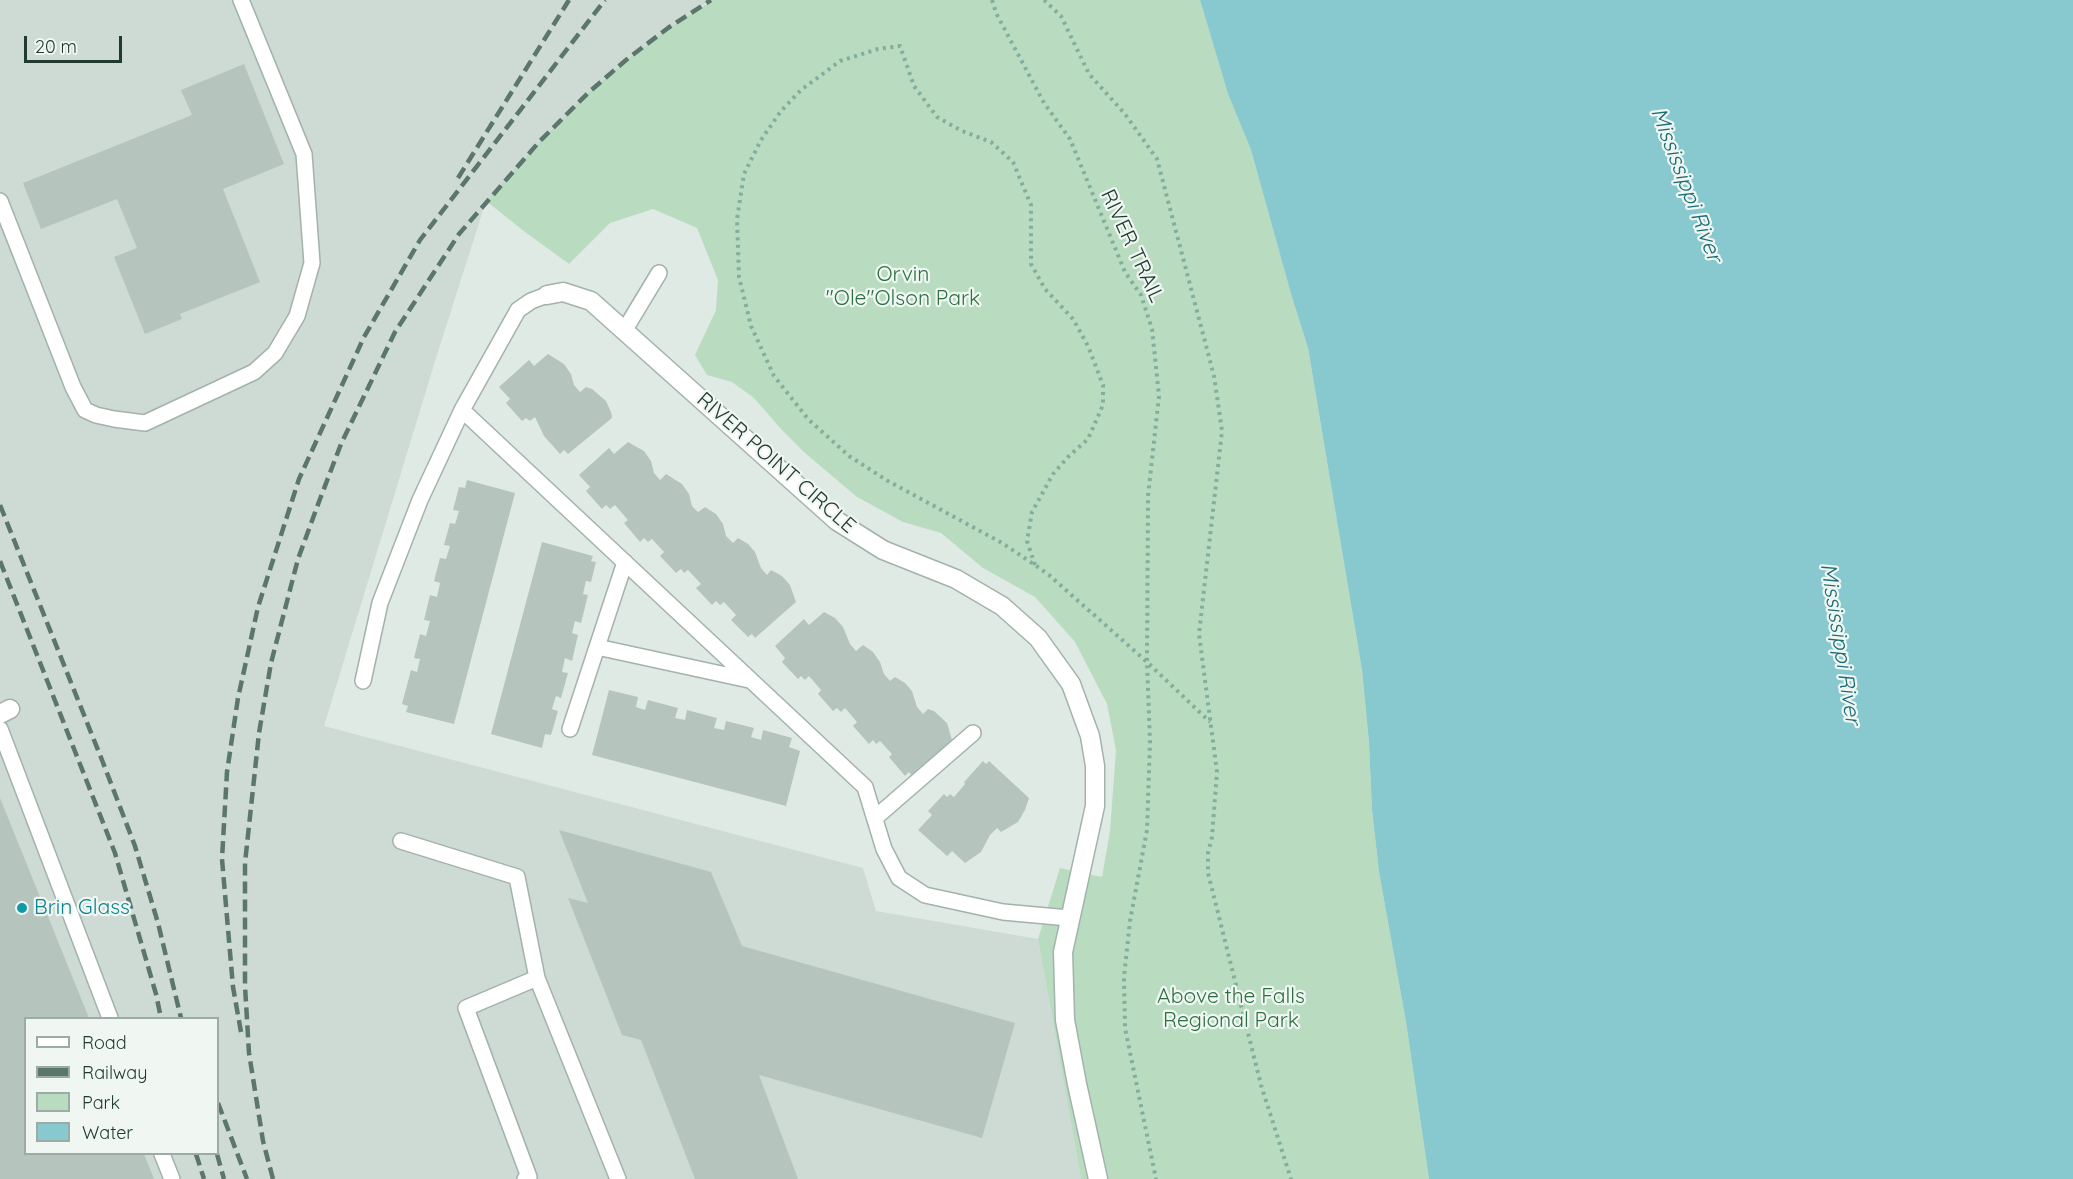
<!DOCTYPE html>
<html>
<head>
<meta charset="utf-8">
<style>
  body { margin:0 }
  #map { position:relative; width:2073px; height:1179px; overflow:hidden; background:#e0eae5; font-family:Quicksand,sans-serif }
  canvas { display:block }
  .legend { position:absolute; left:24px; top:1017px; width:195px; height:138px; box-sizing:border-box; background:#f0f7f3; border:2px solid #9daba6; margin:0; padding:8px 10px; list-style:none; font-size:18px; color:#213a32 }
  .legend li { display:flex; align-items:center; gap:12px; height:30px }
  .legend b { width:30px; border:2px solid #9daba6 }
  .scale { position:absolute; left:24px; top:36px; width:98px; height:27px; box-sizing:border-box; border:3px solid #213a32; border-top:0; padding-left:8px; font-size:18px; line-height:21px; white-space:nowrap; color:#213a32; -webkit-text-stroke:4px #f0f7f3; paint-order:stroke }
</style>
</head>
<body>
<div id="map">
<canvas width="2073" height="1179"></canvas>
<ul class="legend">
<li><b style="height:8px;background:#fff"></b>Road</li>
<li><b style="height:8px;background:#5b766d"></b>Railway</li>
<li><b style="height:16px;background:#b9dcc0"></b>Park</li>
<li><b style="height:16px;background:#88c8cf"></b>Water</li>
</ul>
<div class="scale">20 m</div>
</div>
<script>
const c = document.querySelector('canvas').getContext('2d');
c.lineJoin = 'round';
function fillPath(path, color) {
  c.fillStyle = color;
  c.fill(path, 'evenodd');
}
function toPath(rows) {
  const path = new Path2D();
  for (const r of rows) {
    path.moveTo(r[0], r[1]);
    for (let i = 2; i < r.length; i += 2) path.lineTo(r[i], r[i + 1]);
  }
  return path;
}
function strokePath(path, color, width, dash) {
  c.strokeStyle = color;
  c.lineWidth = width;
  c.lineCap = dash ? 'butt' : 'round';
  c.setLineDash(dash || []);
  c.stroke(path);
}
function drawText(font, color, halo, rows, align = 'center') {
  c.font = font + ' Quicksand,sans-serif';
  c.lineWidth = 4.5;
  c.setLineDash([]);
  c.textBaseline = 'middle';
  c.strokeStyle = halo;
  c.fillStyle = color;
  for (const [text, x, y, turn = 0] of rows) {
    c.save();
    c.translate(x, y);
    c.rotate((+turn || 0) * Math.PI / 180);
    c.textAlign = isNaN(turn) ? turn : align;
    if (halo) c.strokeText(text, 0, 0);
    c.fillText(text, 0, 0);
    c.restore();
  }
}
const built = toPath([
  [0,0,711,0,668,28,626,60,588,93,539,142,486,201,436,358,324,726,863,868,876,911,1038,939,1081,1179,0,1179],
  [26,1018,218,1018,218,1154,26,1154]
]);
const green = toPath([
  [713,0,1200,0,1228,94,1251,150,1291,294,1308,348,1362,670,1369,743,1372,810,1379,872,1406,1022,1429,1179,1081,1179,1038,939,1060,868,1102,877,1110,831,1116,750,1107,704,1075,642,1035,597,983,568,941,533,903,522,857,497,805,453,782,430,754,398,732,382,707,375,695,355,716,310,718,280,697,228,653,209,610,223,569,264,525,232,486,201,539,142,588,93,626,60,668,28]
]);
const water = toPath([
  [1200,0,2073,0,2073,1179,1429,1179,1406,1022,1379,872,1372,810,1369,743,1362,670,1308,348,1291,294,1251,150,1228,94]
]);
const building = toPath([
  [244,64,284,164,223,189,260,282,180,314,182,319,145,334,114,257,137,248,117,199,41,229,23,183,192,115,181,90],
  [548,354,564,364,571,374,574,385,580,392,586,387,592,389,606,401,611,412,612,418,568,454,564,450,560,454,544,436,535,417,530,421,526,418,522,421,506,403,510,399,499,387,529,360,534,366],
  [628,442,644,451,651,461,654,473,660,480,666,474,682,484,689,494,692,506,698,512,705,507,716,514,723,524,726,536,733,543,738,538,748,544,755,552,761,568,767,575,771,570,782,576,790,585,796,602,755,638,752,634,748,637,731,620,736,615,724,602,720,605,716,601,712,605,696,588,701,584,688,570,684,573,681,569,676,573,660,556,664,552,652,539,648,542,644,538,640,542,624,523,628,520,615,505,610,509,606,505,602,509,586,491,590,487,579,475,609,448,614,454],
  [467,480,515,493,454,724,406,712,408,706,402,704,411,670,417,672,420,659,414,658,420,634,426,636,430,621,424,620,430,595,437,597,440,583,434,581,440,558,446,559,450,546,444,545,450,523,455,524,459,511,453,510,459,487,465,488],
  [542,542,593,556,591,561,596,562,591,582,586,581,583,594,588,595,581,623,575,621,572,633,578,635,572,661,565,658,562,672,568,673,561,698,556,696,552,709,558,711,551,735,545,734,542,748,491,734],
  [824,612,835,618,843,627,850,644,856,651,863,645,873,652,880,662,884,674,890,681,895,677,905,683,912,691,917,707,923,714,928,709,934,711,947,723,952,740,912,776,909,772,905,776,889,757,892,754,880,741,876,744,873,740,869,744,853,726,857,722,845,708,841,712,837,708,833,711,818,694,821,690,809,676,805,680,801,676,798,679,782,662,785,658,775,646,804,619,809,625],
  [609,690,638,697,636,707,645,710,648,700,678,708,675,718,685,720,687,710,717,718,714,728,724,730,726,721,754,728,751,737,761,740,763,730,792,738,789,747,800,751,786,806,592,755],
  [983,761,986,764,989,761,1029,798,1025,810,1018,822,1001,832,997,828,990,835,981,852,965,863,952,851,947,856,918,830,932,815,928,811,944,794,947,797,950,794,954,797,965,784,964,782],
  [0,798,89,1018,26,1018,26,1154,144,1154,154,1179,0,1179],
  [559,830,711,872,742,946,1015,1023,982,1138,759,1075,798,1179,695,1179,641,1040,622,1035,568,898,588,903]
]);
const path = toPath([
  [992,0,996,13,1044,103,1070,139,1125,272,1141,295,1152,329,1159,396,1148,496,1147,662,1150,742,1147,830,1130,921,1124,977,1125,1028,1156,1179],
  [1044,0,1061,16,1089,74,1125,114,1157,159,1214,376,1222,431,1199,634,1217,772,1212,837,1208,853,1208,873,1261,1085,1291,1179],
  [1035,565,1027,541,1032,512,1053,474,1069,456,1088,439,1103,405,1103,385,1088,346,1073,319,1045,289,1031,264,1031,205,1013,162,991,142,962,131,937,117,914,86,900,46,878,49,840,61,801,90,781,111,761,140,744,174,737,219,739,277,751,326,774,376,808,419,849,456,888,481,1002,543,1035,565,1049,575,1147,662,1210,722]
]);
const service = toPath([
  [0,201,73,387,85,410,96,415,114,419,145,423,254,372,275,353,297,316,312,263,304,154,241,0],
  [624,331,659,273],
  [462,410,865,787,884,849,899,878,925,895,1003,912,1069,918],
  [597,647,749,680],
  [363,681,380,603,420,500,462,410,518,310,531,301,547,295],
  [0,729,110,1018],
  [570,729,625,562],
  [875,818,973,733],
  [401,841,517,877,537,978,618,1179],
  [162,1154,172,1179],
  [525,1179,529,1177,466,1008,537,978]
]);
const minor = toPath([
  [547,295,563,292,591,301,837,521,883,550,956,579,1002,606,1038,638,1071,684,1090,736,1095,766,1095,806,1063,952,1065,1020,1077,1084,1098,1179],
  [0,714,10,709]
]);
const rail = toPath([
  [458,178,569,0],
  [0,505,102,760,135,846,158,923,181,1018],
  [0,561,115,853,156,994,161,1018],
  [241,1032,233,987,222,859,227,772,238,698,258,607,299,479,364,337,420,240,605,0],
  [218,1103,247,1179],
  [196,1154,204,1179],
  [217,1154,224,1179],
  [273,1179,263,1141,249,1053,245,986,245,863,259,733,271,663,298,559,320,499,341,444,395,332,459,234,539,142,588,93,626,60,668,28,711,0]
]);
const markers = [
  [22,908,6,"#0f9aa8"]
];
const streetNames = [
  ["RIVER TRAIL",1132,246,65],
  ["RIVER POINT CIRCLE",776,463,41]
];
const parkNames = [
  ["Orvin",903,275],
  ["\"Ole\"Olson Park",903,299],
  ["Above the Falls",1231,997],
  ["Regional Park",1231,1021]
];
const cultureNames = [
  ["Brin Glass",34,908]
];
const waterNames = [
  ["Mississippi River",1686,185,69],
  ["Mississippi River",1840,644,81]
];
fillPath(built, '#cedad4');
fillPath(green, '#b9dcc0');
fillPath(water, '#88c8cf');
fillPath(building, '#b5c5be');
strokePath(service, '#a3b2ac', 18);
strokePath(minor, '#a3b2ac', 21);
strokePath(path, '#81ae9d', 4, [3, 4.5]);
strokePath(service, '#fff', 15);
strokePath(minor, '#fff', 18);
strokePath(rail, '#5b766d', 4.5, [12, 6]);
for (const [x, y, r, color] of markers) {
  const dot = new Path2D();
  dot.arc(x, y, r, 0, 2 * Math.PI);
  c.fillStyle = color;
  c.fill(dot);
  strokePath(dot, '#f0f7f3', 2);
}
drawText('21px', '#213a32', '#f0f7f3', streetNames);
drawText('21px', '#2c7042', '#f0f7f3', parkNames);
drawText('21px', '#0d838f', '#f0f7f3', cultureNames, 'left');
drawText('italic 22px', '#1c6b75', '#f0f7f3', waterNames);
</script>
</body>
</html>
